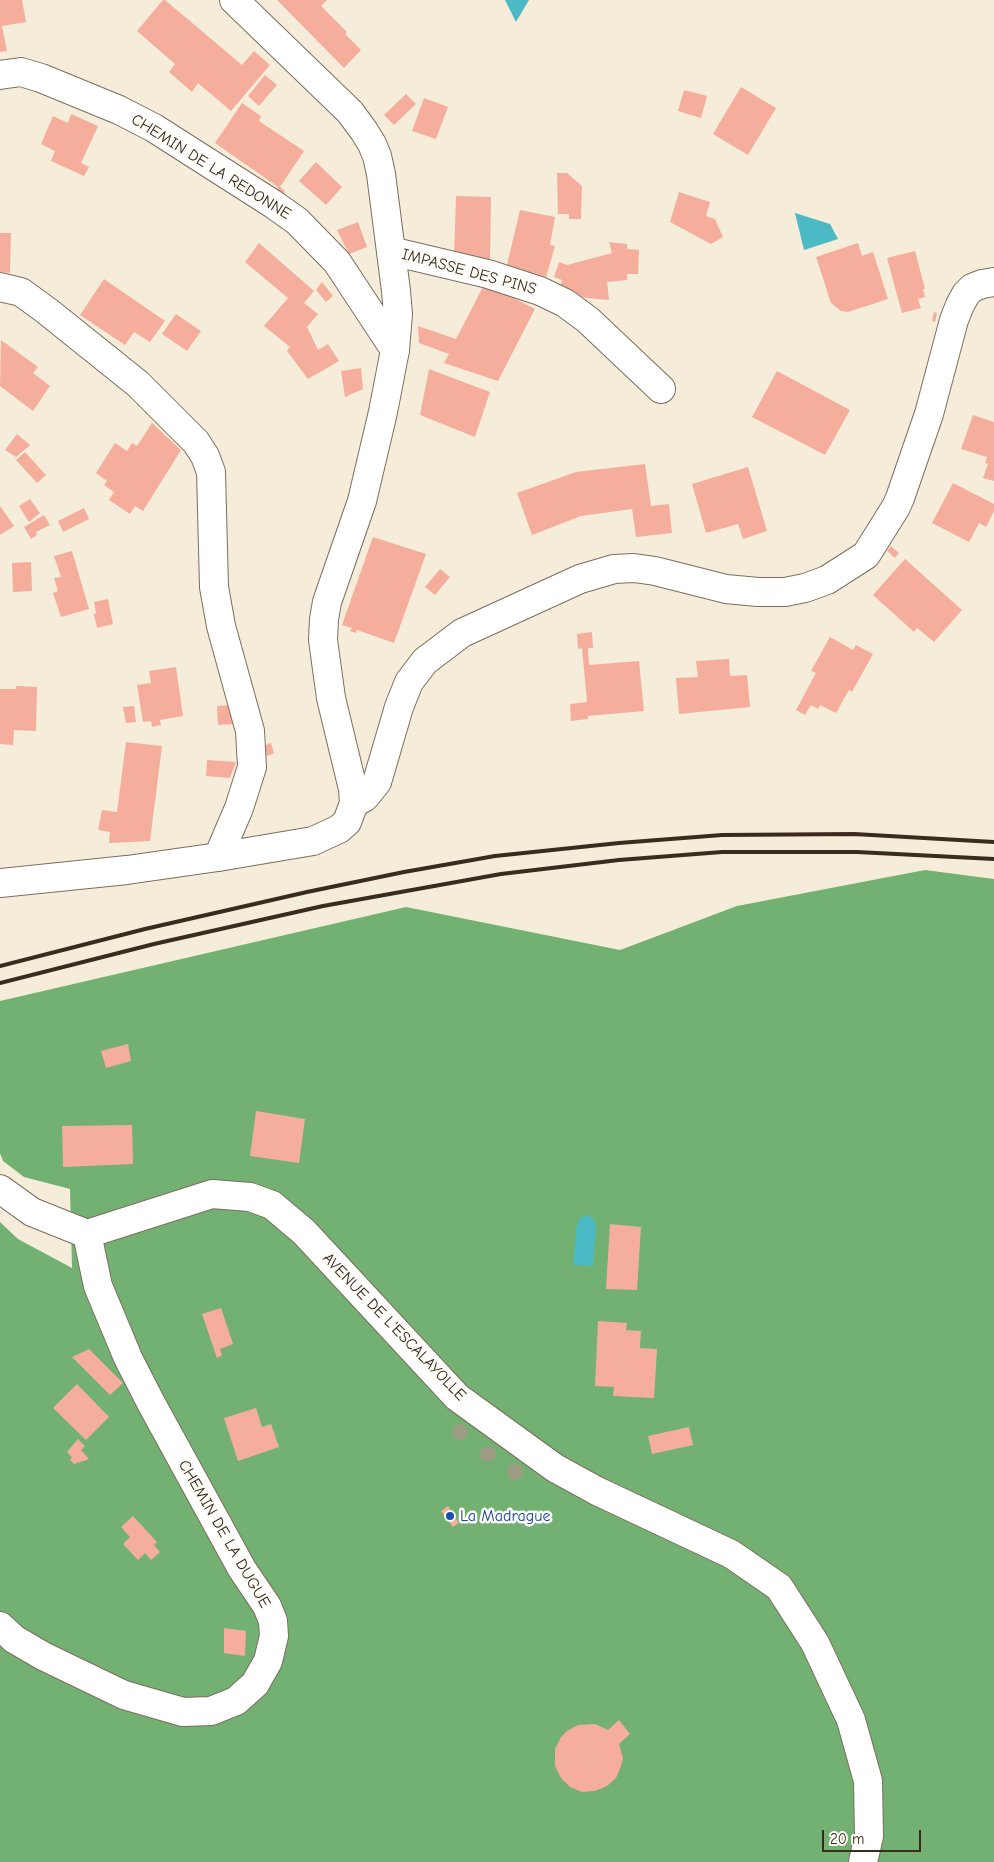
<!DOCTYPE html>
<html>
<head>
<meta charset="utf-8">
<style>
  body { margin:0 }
  #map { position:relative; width:994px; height:1862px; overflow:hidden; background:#f5edd9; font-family:"Comic Neue",sans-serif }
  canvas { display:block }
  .scale { position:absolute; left:822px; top:1830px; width:99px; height:22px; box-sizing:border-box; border:2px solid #3b2a1e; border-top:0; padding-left:6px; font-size:15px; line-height:18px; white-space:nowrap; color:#3b2a1e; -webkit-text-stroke:4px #fdfcf7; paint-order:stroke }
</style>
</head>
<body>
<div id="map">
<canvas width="994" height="1862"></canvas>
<div class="scale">20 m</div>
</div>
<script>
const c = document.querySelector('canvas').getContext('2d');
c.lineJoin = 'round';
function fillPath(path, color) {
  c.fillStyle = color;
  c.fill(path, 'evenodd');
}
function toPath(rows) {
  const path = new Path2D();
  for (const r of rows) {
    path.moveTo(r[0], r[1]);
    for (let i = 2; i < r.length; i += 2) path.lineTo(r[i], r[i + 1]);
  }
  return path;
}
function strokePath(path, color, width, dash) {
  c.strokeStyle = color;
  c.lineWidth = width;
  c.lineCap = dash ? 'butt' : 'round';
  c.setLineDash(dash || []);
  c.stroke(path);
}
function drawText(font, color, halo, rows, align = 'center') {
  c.font = font + ' "Comic Neue",sans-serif';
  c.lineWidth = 5;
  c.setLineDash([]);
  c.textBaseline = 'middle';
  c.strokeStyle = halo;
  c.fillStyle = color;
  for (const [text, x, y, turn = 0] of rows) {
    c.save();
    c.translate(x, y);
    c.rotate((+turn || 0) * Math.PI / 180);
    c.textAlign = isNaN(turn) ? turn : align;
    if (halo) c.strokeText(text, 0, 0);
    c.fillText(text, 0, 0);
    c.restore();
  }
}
const forest = toPath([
  [925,870,994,879,994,1862,0,1862,0,1222,18,1239,72,1268,70,1189,24,1177,3,1161,0,1153,0,1001,406,907,620,950,737,906]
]);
const water = toPath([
  [505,0,529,0,516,22],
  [795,213,830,224,838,239,804,250],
  [586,1215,594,1219,596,1226,593,1266,573,1265,577,1224,580,1218]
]);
const building = toPath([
  [0,0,22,0,26,22,2,26,7,51,0,52],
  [163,0,165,0,242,65,254,51,270,65,231,111,198,83,192,92,169,72,175,64,137,31],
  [277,0,327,0,321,6,347,32,345,34,361,50,344,68],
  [265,75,277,85,259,106,248,96],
  [741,87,776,108,748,155,713,134],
  [684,90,707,96,701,118,678,111],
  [406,94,416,104,394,125,384,115],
  [424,98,448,107,436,139,412,131],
  [242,103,261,116,259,121,304,151,280,187,285,191,282,197,274,193,278,187,215,143],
  [71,114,98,126,81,163,89,167,84,176,51,161,55,151,41,144,53,116,68,123],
  [316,162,342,187,326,205,299,181],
  [557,173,567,173,582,186,581,219,569,219,569,214,558,214],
  [679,192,710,202,706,216,715,219,723,237,711,244,670,222],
  [456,196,491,197,490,265,454,258],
  [520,210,555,217,550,245,555,246,546,277,507,265],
  [358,222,367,247,349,254,337,230],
  [0,233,11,233,10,273,0,272],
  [609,242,627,244,627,249,639,250,638,274,627,274,627,280,607,282,609,300,587,298,559,292,562,280,554,277,559,262,567,265,612,253],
  [259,243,314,291,304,303,318,314,307,327,318,350,328,344,339,361,308,379,287,351,290,347,264,326,288,298,245,262],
  [858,243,862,256,873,252,888,299,848,312,841,311,831,303,816,257],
  [915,251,925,289,923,289,925,297,918,299,921,308,902,313,887,258],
  [104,279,165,321,150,342,134,332,125,345,80,315],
  [322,282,333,296,326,302,316,290],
  [485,283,535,309,498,381,444,363,449,354,419,343,418,326,456,339],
  [934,312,937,313,935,322,932,321],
  [176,314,201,331,187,351,162,334],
  [1,340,38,367,33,373,50,386,33,411,0,386],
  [361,368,363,389,345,397,341,371],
  [429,369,490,392,475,437,420,415],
  [777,371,850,410,825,455,752,417],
  [973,415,994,422,994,481,983,478,988,464,985,463,987,457,961,449],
  [152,423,181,450,143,511,135,506,130,514,109,500,114,492,104,485,107,481,96,473,115,443,127,451,132,443,137,446],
  [17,434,30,445,16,457,5,450],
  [25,452,46,475,37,483,16,460],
  [645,464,651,506,669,504,672,533,636,537,632,509,581,516,532,535,517,493,576,472],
  [748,467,767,531,743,539,738,524,706,533,692,484],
  [953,483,994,504,994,511,986,527,979,523,969,542,932,523],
  [30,499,40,513,29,522,19,506],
  [0,506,14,526,0,535],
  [84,508,89,519,63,532,58,521],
  [44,515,50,525,36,532,37,535,31,539,24,527],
  [373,537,426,554,394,643,357,630,356,633,350,631,352,628,342,625],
  [891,546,899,553,895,558,887,551],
  [72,551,89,609,61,617,53,593,58,591,54,578,61,577,54,556],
  [905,559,962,610,934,642,917,628,914,632,873,595],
  [31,562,32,591,13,592,12,563],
  [440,569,450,577,435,595,425,587],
  [108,599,113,624,97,628,94,614,96,613,94,602],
  [592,632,593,648,588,648,589,665,639,661,644,711,588,716,588,719,571,721,570,704,587,702,582,648,578,649,577,634],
  [830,637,853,650,856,645,873,654,852,692,849,690,836,713,820,705,818,709,811,705,805,715,796,710,816,673,811,671],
  [729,659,730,676,747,675,750,707,679,714,676,678,698,677,696,661],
  [176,667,183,716,160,720,161,725,152,727,151,721,143,722,137,685,151,683,149,671],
  [16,686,37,687,36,731,14,730,13,745,0,744,0,689,16,689],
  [233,705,237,724,218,725,217,706],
  [134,706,136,722,126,723,123,707],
  [126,742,162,746,150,841,109,843,110,832,98,830,102,810,117,812],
  [271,743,274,753,267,756,263,746],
  [207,760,236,762,230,778,206,776],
  [128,1044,131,1061,106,1068,101,1051],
  [256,1111,305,1119,299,1163,250,1156],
  [132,1125,133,1164,63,1167,62,1126],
  [610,1224,641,1227,637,1290,606,1289],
  [221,1308,233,1344,220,1349,222,1355,217,1358,202,1314],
  [598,1321,627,1323,626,1330,641,1331,640,1348,657,1349,654,1398,613,1396,614,1387,595,1386],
  [89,1349,123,1383,110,1395,72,1357],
  [77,1384,109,1417,86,1440,53,1408],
  [256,1408,262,1427,271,1424,279,1447,238,1461,224,1418],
  [689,1427,693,1445,652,1454,648,1436],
  [78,1439,85,1446,81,1450,89,1459,74,1464,70,1460,72,1457,67,1452],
  [448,1506,459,1523,453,1527,441,1511],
  [133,1516,157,1542,154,1545,160,1552,151,1560,145,1553,138,1560,123,1544,130,1537,121,1527],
  [224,1628,246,1631,245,1656,224,1653],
  [619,1720,630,1734,619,1744,623,1758,621,1766,616,1778,607,1786,595,1791,582,1792,570,1787,561,1778,555,1766,555,1749,561,1737,567,1731,578,1725,595,1724,608,1730]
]);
const minor = toPath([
  [234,0,350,112,364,131,372,144,377,156,381,174,396,291,398,314,395,350],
  [0,75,21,72,41,78,119,110,154,128,273,204,297,221,337,262,395,350],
  [391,251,488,274,540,291,565,303,588,320,661,389],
  [0,287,21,292,47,311,138,384,196,442,205,456,211,472,214,587,221,626,250,731,252,767,239,808,218,857],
  [354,803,365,797,377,782,399,707,409,682,425,661,462,633,580,579,614,569,634,568,655,571,726,589,758,592,785,592,805,588,827,580,866,555,896,507,900,498,929,414,954,320,960,305,966,294,972,288,982,284,994,282],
  [0,1626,14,1639,43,1656,124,1695,183,1712,211,1711,236,1701,255,1684,268,1661,274,1636,273,1621,267,1606,242,1569,151,1403,128,1358,98,1286,87,1234]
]);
const tertiary = toPath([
  [0,883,127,870,218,857,313,841,339,829,347,822,354,803,353,789,331,698,323,640,324,619,327,602,362,501,383,412,395,350],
  [0,1189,32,1212,87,1234,212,1194,250,1197,272,1205,304,1232,457,1397,555,1468,597,1491,731,1554,779,1587,815,1643,851,1720,868,1781,869,1836,863,1862]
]);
const rail = toPath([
  [0,966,145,929,307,892,404,872,495,856,619,843,722,835,854,834,994,842],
  [0,983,154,944,323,906,501,874,619,860,722,852,857,852,994,859]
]);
const trees = [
  [460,1432],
  [488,1454],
  [515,1472]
];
const markers = [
  [450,1516,5,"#1a4fb4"]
];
const streetNames = [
  ["CHEMIN DE LA REDONNE",211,167,32],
  ["IMPASSE DES PINS",469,272,15],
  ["AVENUE DE L'ESCALAYOLLE",394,1327,46],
  ["CHEMIN DE LA DUGUE",224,1534,60]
];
const transitNames = [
  ["La Madrague",460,1516]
];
fillPath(forest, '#72b172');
fillPath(water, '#4bbac4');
fillPath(building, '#f6ae9c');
strokePath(minor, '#7c6e5f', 30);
strokePath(tertiary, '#7c6e5f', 30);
strokePath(minor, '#fff', 28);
strokePath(tertiary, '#fff', 28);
strokePath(rail, '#3b2a1e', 4);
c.fillStyle = '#9c9d83';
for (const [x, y] of trees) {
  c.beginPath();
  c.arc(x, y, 8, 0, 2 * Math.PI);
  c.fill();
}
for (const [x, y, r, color] of markers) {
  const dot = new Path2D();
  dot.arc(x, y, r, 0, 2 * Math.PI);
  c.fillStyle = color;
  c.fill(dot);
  strokePath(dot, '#fdfcf7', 2);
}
drawText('16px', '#3b2a1e', '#fdfcf7', streetNames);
drawText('16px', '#164399', '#fdfcf7', transitNames, 'left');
</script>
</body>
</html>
